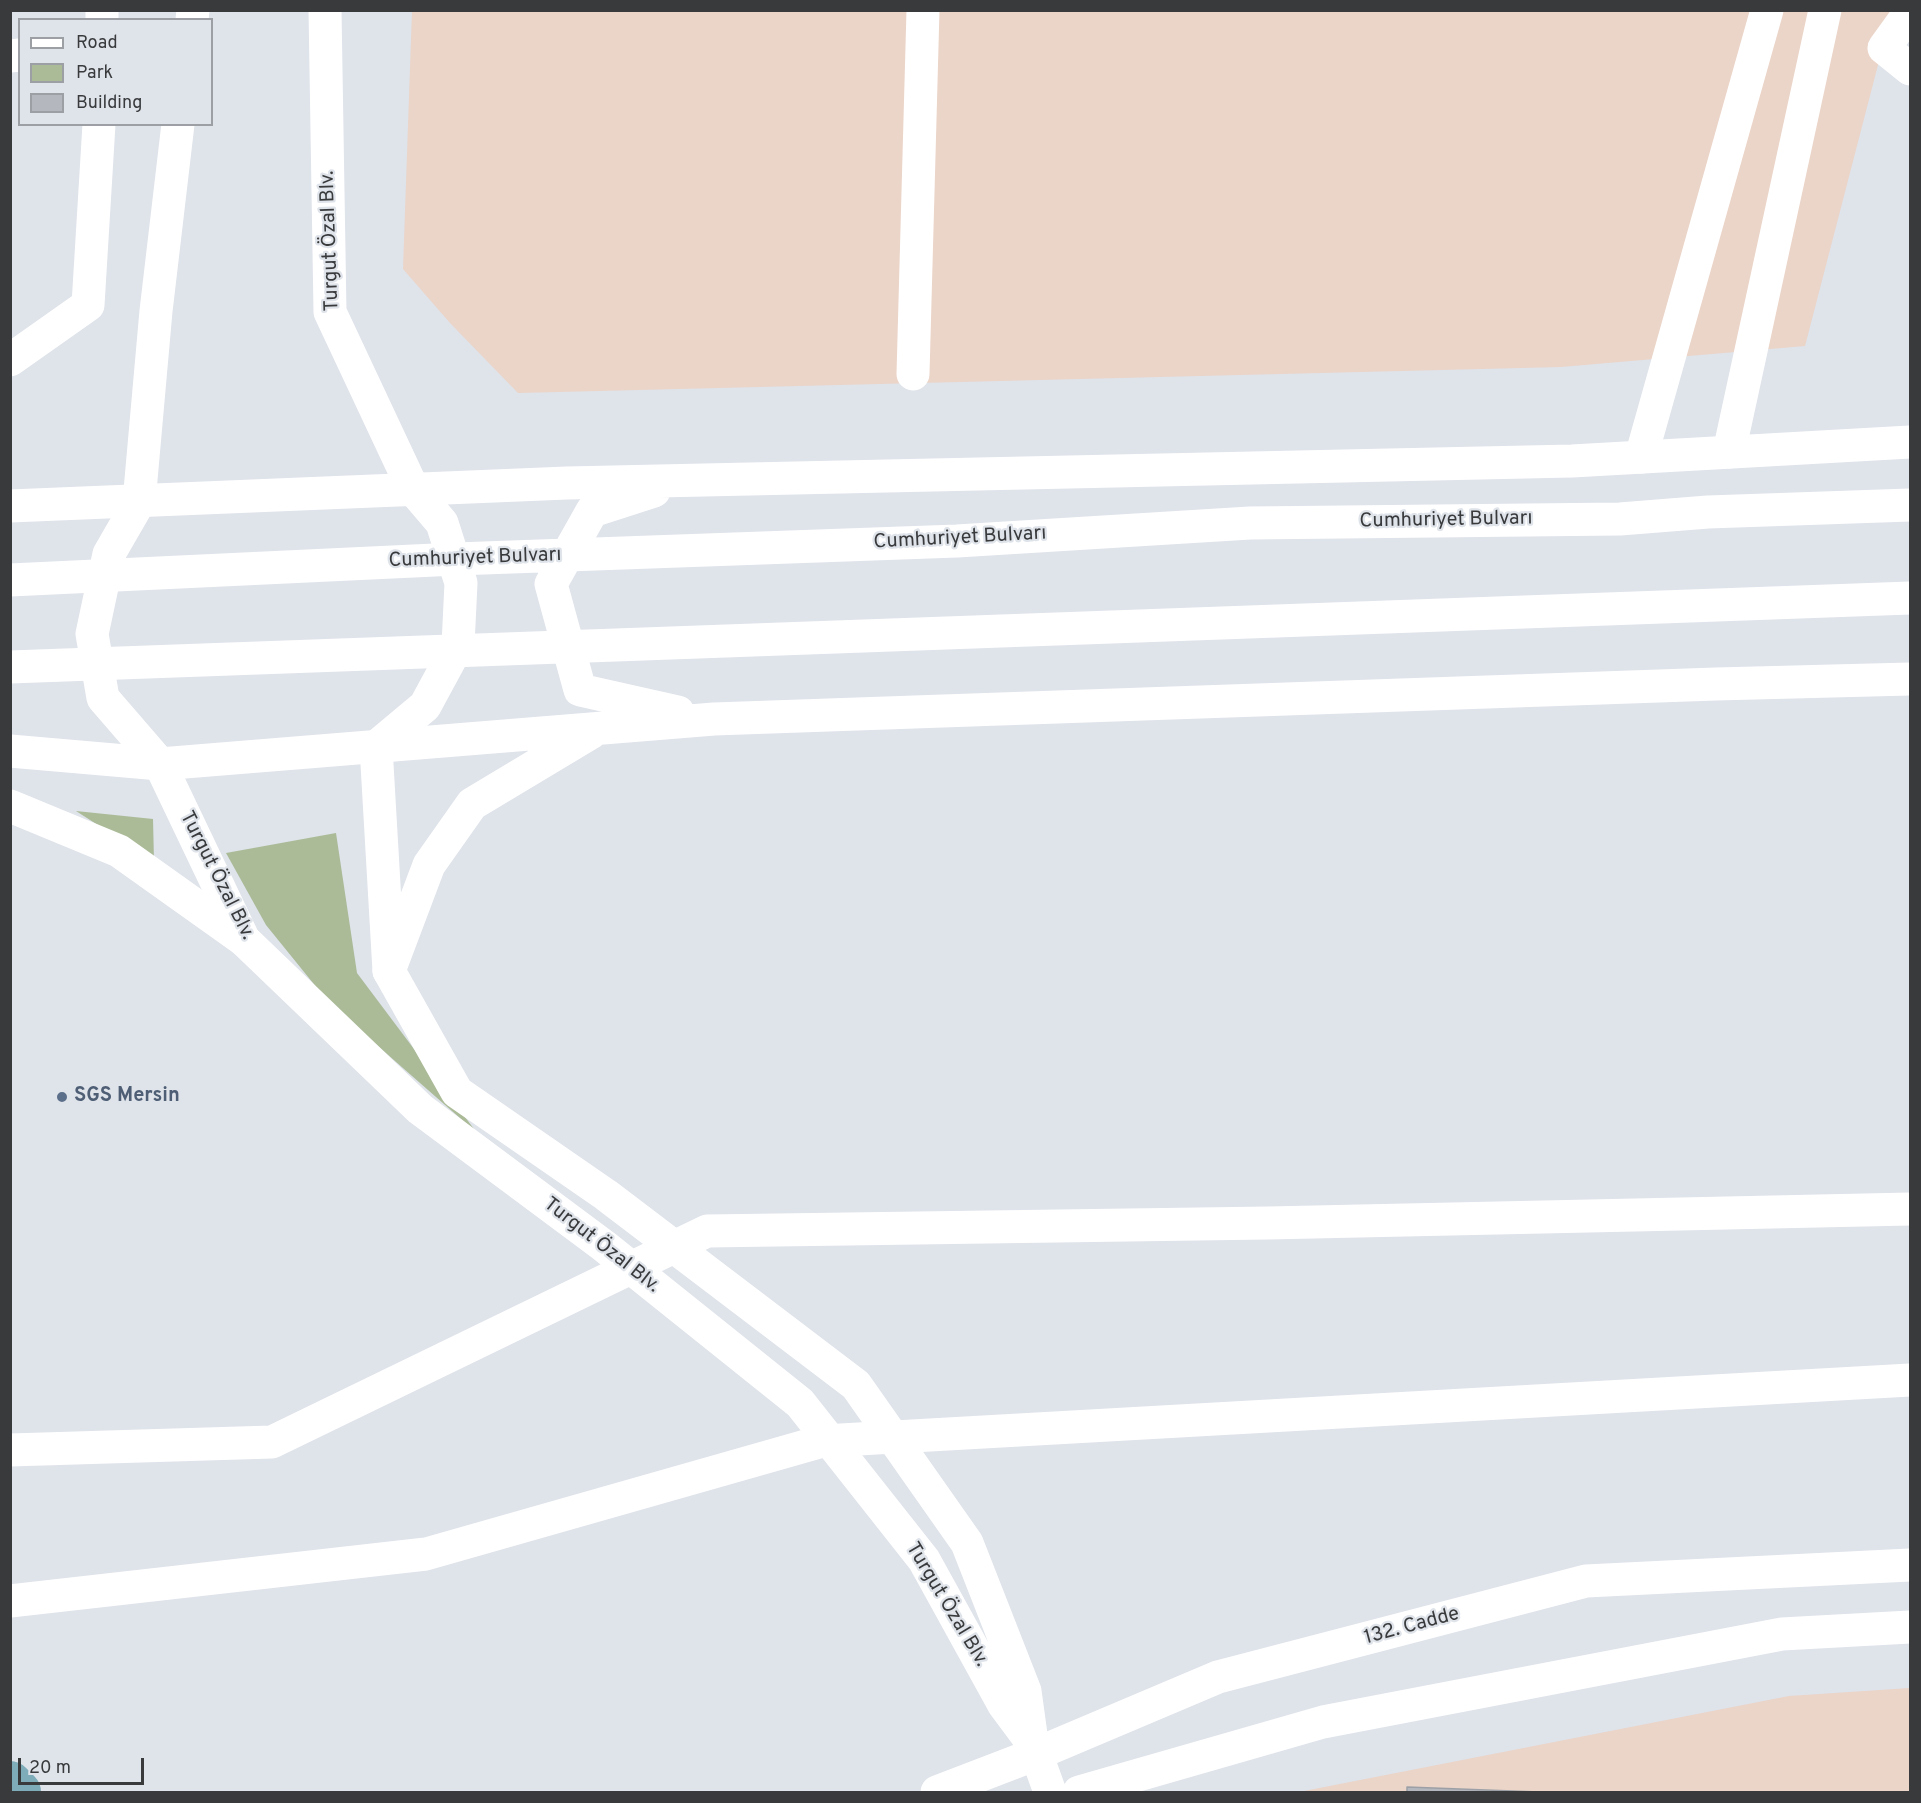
<!DOCTYPE html>
<html>
<head>
<meta charset="utf-8">
<style>
  body { margin:0 }
  #map { position:relative; width:1921px; height:1803px; overflow:hidden; background:#dfe3ea; font-family:Overpass,sans-serif }
  canvas { display:block }
  .frame { position:absolute; inset:0; border:12px solid #383a3c; pointer-events:none }
  .legend { position:absolute; left:18px; top:18px; width:195px; height:108px; box-sizing:border-box; background:#dfe3ea; border:2px solid #9c9fa4; margin:0; padding:8px 10px; list-style:none; font-size:18px; color:#383a3c }
  .legend li { display:flex; align-items:center; gap:12px; height:30px }
  .legend b { width:30px; border:2px solid #9c9fa4 }
  .scale { position:absolute; left:18px; top:1758px; width:126px; height:27px; box-sizing:border-box; border:3px solid #383a3c; border-top:0; padding-left:8px; font-size:18px; line-height:21px; white-space:nowrap; color:#383a3c; -webkit-text-stroke:4px #dfe3ea; paint-order:stroke }
</style>
</head>
<body>
<div id="map">
<canvas width="1921" height="1803"></canvas>
<div class="frame"></div>
<ul class="legend">
<li><b style="height:8px;background:#fff"></b>Road</li>
<li><b style="height:16px;background:#abbb98"></b>Park</li>
<li><b style="height:16px;background:#b4b8be"></b>Building</li>
</ul>
<div class="scale">20 m</div>
</div>
<script>
const c = document.querySelector('canvas').getContext('2d');
c.lineJoin = 'round';
function fillPath(path, color) {
  c.fillStyle = color;
  c.fill(path, 'evenodd');
}
function toPath(rows) {
  const path = new Path2D();
  for (const r of rows) {
    path.moveTo(r[0], r[1]);
    for (let i = 2; i < r.length; i += 2) path.lineTo(r[i], r[i + 1]);
  }
  return path;
}
function strokePath(path, color, width, dash) {
  c.strokeStyle = color;
  c.lineWidth = width;
  c.lineCap = dash ? 'butt' : 'round';
  c.setLineDash(dash || []);
  c.stroke(path);
}
function drawText(font, color, halo, rows, align = 'center') {
  c.font = font + ' Overpass,sans-serif';
  c.lineWidth = 4.5;
  c.setLineDash([]);
  c.textBaseline = 'middle';
  c.strokeStyle = halo;
  c.fillStyle = color;
  for (const [text, x, y, turn = 0] of rows) {
    c.save();
    c.translate(x, y);
    c.rotate((+turn || 0) * Math.PI / 180);
    c.textAlign = isNaN(turn) ? turn : align;
    if (halo) c.strokeText(text, 0, 0);
    c.fillText(text, 0, 0);
    c.restore();
  }
}
const industrial = toPath([
  [412,11,1892,11,1805,346,1561,367,518,393,450,323,403,269],
  [1910,1688,1910,1792,1299,1792,1789,1696]
]);
const green = toPath([
  [76,811,153,819,154,861],
  [336,833,357,973,477,1133,330,1004,266,925,226,853]
]);
const canal = toPath([
  [10,1783,19,1792]
]);
const building = toPath([
  [1407,1787,1539,1792,1407,1792,1407,1787]
]);
const minor = toPath([
  [102,10,102,20],
  [1910,12,1884,48,1910,69],
  [10,56,20,55],
  [10,360,88,305,99,124],
  [913,374,923,10],
  [1729,452,1825,10],
  [1641,457,1767,10],
  [10,1450,272,1442,707,1231,1268,1223,1910,1209],
  [10,1601,426,1554,823,1441,1910,1380],
  [937,1792,1036,1754,1218,1677,1586,1581,1910,1565],
  [1079,1792,1323,1722,1782,1634,1910,1627]
]);
const major = toPath([
  [325,10,330,312,413,489,442,523,461,583,458,645,425,706,376,747,389,971,457,1092,606,1195,856,1385,967,1543,1025,1691,1032,1742,1050,1792],
  [192,20,193,10],
  [178,124,156,311,139,502,109,554,92,634,103,698,160,764,244,940,420,1109,604,1246,800,1403,924,1560,1004,1705,1030,1740]
]);
const highway = toPath([
  [654,491,592,511,551,584,580,690,678,712],
  [10,506,567,483,1572,461,1910,442],
  [10,580,456,559,957,541,1250,523,1620,519,1708,512,1910,505],
  [10,667,1910,598],
  [10,751,160,764,714,719,1716,684,1910,679],
  [10,806,119,851,244,940],
  [389,971,429,865,472,804,592,732]
]);
const markers = [
  [62,1097,6,"#5c6f8a"]
];
const streetNames = [
  ["Turgut Özal Blv.",331,241,-92],
  ["Cumhuriyet Bulvarı",1446,521,-1],
  ["Cumhuriyet Bulvarı",960,539,-3],
  ["Cumhuriyet Bulvarı",475,559,-2],
  ["Turgut Özal Blv.",216,876,63],
  ["Turgut Özal Blv.",601,1246,38],
  ["Turgut Özal Blv.",946,1605,59],
  ["132. Cadde",1412,1627,-15]
];
const serviceNames = [
  ["SGS Mersin",74,1097]
];
fillPath(industrial, '#ebd4c8');
fillPath(green, '#abbb98');
strokePath(canal, '#7eacb8', 44);
fillPath(building, '#b4b8be');
strokePath(building, '#9ca0a6', 1.5);
strokePath(minor, '#fff', 33);
strokePath(major, '#fff', 33);
strokePath(highway, '#fff', 33);
for (const [x, y, r, color] of markers) {
  const dot = new Path2D();
  dot.arc(x, y, r, 0, 2 * Math.PI);
  c.fillStyle = color;
  c.fill(dot);
  strokePath(dot, '#dfe3ea', 2);
}
drawText('20px', '#383a3c', '#dfe3ea', streetNames);
drawText('bold 20px', '#4e5e75', '#dfe3ea', serviceNames, 'left');
</script>
</body>
</html>
